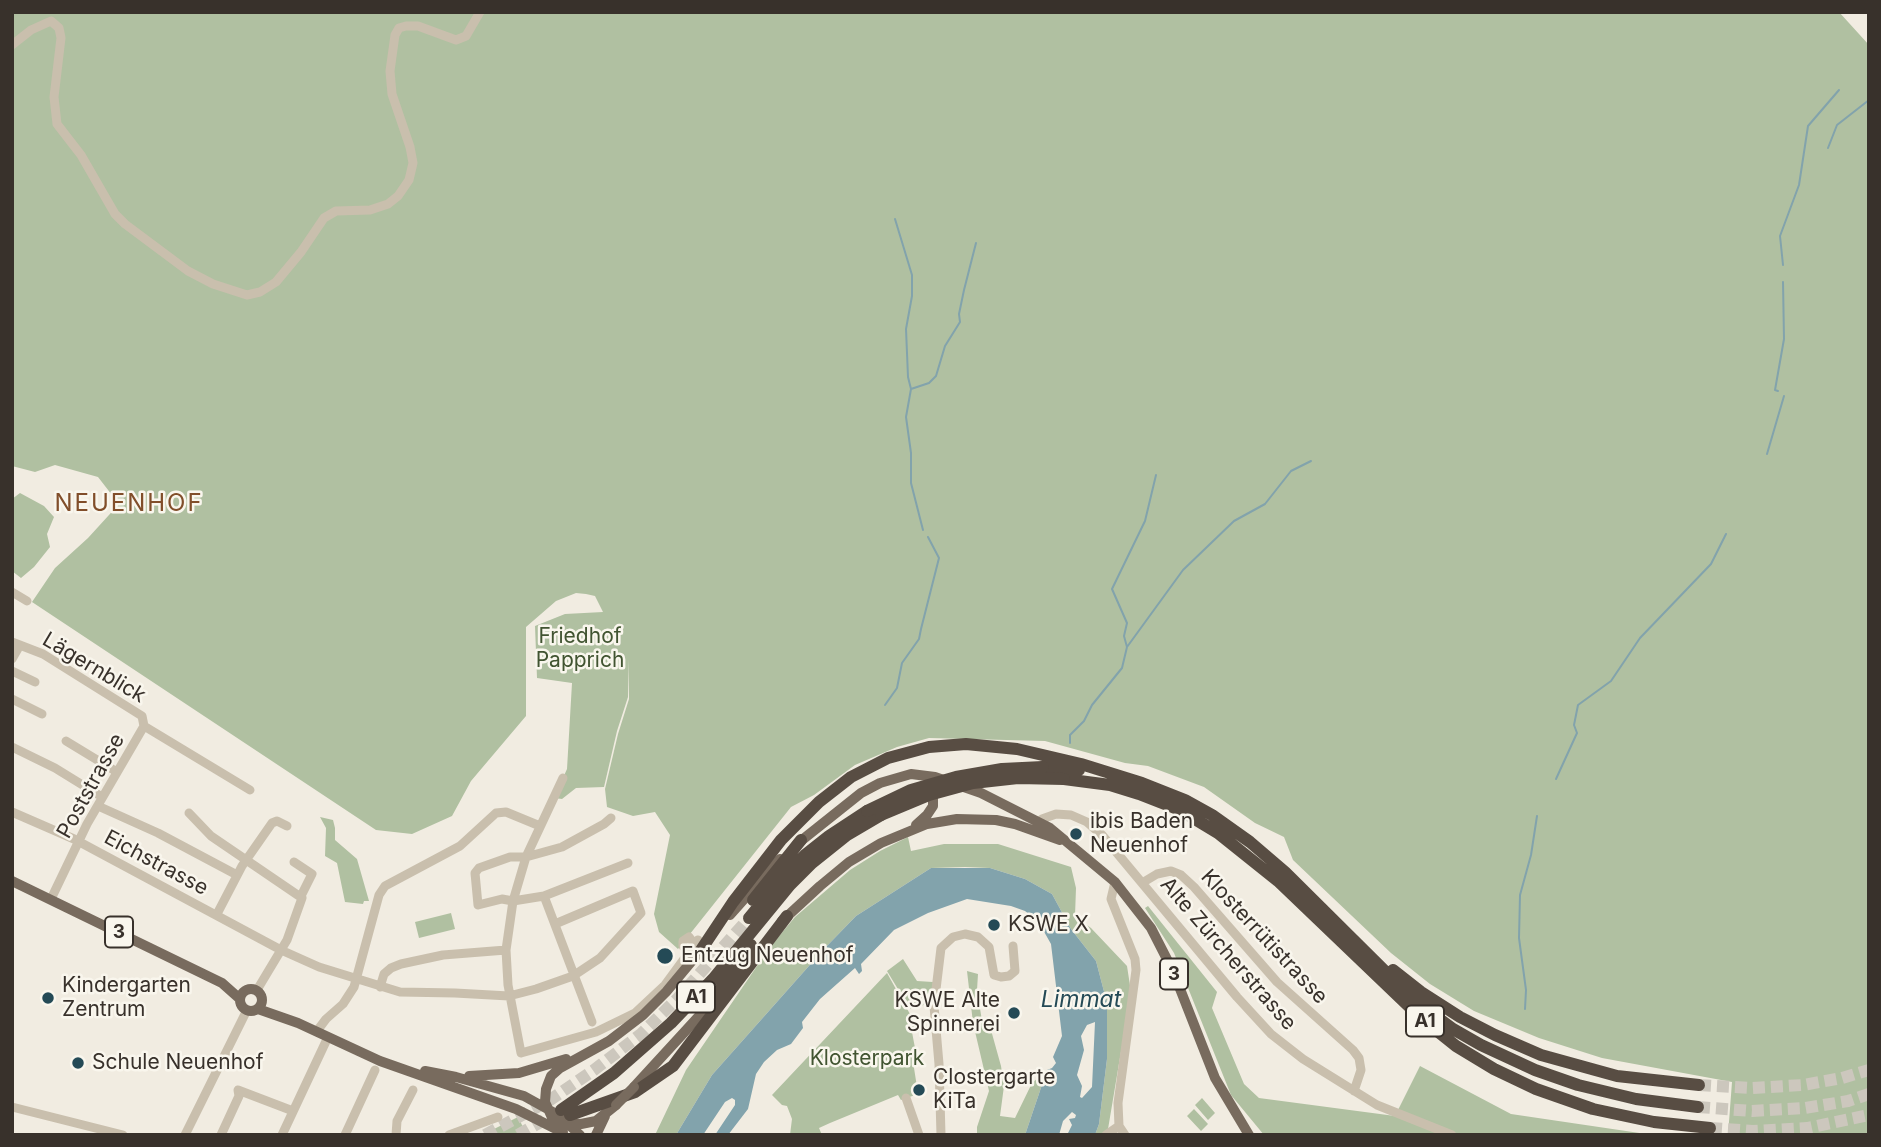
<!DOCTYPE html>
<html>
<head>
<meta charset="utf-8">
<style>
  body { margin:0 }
  #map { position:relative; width:1881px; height:1147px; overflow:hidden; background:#f1ece1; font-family:Inter,sans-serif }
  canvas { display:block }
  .frame { position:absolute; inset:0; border:14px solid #38312b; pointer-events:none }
</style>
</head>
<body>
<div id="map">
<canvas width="1881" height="1147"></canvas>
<div class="frame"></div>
</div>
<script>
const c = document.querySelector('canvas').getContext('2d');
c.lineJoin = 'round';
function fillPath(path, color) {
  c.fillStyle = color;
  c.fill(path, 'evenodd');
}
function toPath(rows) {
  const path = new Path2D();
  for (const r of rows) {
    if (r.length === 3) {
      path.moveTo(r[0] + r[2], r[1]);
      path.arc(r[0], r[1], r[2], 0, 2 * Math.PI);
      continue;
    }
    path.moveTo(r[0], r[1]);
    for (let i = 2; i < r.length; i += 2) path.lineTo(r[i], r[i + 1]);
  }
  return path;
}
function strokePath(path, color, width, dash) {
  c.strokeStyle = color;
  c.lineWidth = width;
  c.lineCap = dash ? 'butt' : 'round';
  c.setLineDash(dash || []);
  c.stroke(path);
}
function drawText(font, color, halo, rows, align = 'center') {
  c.font = font + ' Inter,sans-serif';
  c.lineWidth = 5;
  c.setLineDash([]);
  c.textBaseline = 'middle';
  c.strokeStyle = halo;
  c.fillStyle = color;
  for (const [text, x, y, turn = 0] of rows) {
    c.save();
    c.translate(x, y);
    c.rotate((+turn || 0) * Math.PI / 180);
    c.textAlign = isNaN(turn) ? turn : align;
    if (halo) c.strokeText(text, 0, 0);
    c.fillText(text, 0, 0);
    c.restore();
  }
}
const green = toPath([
  [12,12,1839,12,1869,45,1869,1135,1728,1135,1732,1082,1602,1058,1539,1038,1474,1011,1430,984,1391,953,1293,860,1284,837,1255,823,1204,787,1148,766,1125,763,1045,741,929,738,897,747,855,765,814,795,791,807,678,949,659,932,654,914,670,835,655,812,633,816,607,807,605,789,618,734,629,699,629,659,628,697,617,731,604,787,576,788,562,799,554,798,567,769,572,683,537,678,535,626,565,614,603,612,595,596,586,594,576,593,556,601,526,627,526,716,471,781,452,816,412,834,376,830,32,602,55,568,88,538,119,504,98,477,55,465,35,472,12,466],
  [20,493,44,506,54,517,47,534,50,547,34,567,21,578,12,571,12,499],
  [320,817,333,820,335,828,335,840,357,859,369,901,364,901,363,904,345,902,337,863,325,856,326,828],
  [908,837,911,851,944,844,998,844,1071,867,1076,888,1075,916,1091,928,1127,966,1131,992,1107,1135,1095,1135,1099,1124,1107,1059,1107,1003,1096,961,1071,929,1052,894,1025,879,990,868,965,867,931,868,856,916,824,949,712,1075,676,1135,655,1135,686,1070,770,947,795,917,850,870,880,851],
  [1148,906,1217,992,1212,1008,1244,1084,1259,1098,1395,1116,1420,1066,1511,1114,1653,1135,1264,1135,1231,1095,1174,953,1145,908],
  [451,913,455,929,419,938,415,922],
  [903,959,917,981,933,982,931,1003,910,1009,887,971],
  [967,971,978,974,977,990,983,1027,991,1030,1001,1066,1004,1086,1000,1116,1015,1118,1032,1083,1047,1070,1025,1135,977,1135,977,1127,989,1091,973,1023],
  [887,973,915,1023,912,1032,915,1048,911,1049,917,1087,914,1088,915,1095,901,1100,898,1095,830,1123,819,1128,822,1135,790,1135,792,1119,787,1106,782,1105,772,1095],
  [1202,1098,1215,1113,1208,1120,1195,1105],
  [1194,1109,1208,1124,1201,1131,1187,1116],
  [518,1117,527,1135,482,1135]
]);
const water = toPath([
  [931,868,990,868,1025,879,1052,894,1071,929,1096,961,1107,1003,1107,1059,1099,1124,1095,1135,1067,1135,1072,1125,1069,1119,1075,1118,1076,1115,1072,1112,1063,1121,1059,1135,1025,1135,1047,1070,1052,1068,1056,1063,1053,1057,1062,1036,1051,944,1038,921,1025,911,1011,906,967,899,928,913,894,930,861,964,862,971,859,974,855,968,820,999,802,1022,803,1028,791,1044,777,1050,764,1062,756,1074,748,1109,728,1135,715,1135,735,1105,735,1100,732,1098,725,1102,703,1135,676,1135,712,1075,824,949,856,916],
  [1095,1022,1092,1087,1082,1098,1080,1097,1082,1086,1077,1075,1084,1050,1081,1036,1087,1025]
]);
const stream = toPath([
  [1828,148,1837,125,1869,100],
  [895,219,912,275,912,296,906,329,908,377,911,389,906,417,911,453,911,483,923,530],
  [1783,265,1780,236,1799,185,1808,126,1839,90],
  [911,389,929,383,936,376,945,346,960,322,959,314,964,290,976,243],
  [1778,391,1775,390,1784,339,1783,282],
  [1767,454,1784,396],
  [1127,647,1124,636,1127,623,1112,589,1145,521,1156,475],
  [885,705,897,688,902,663,919,639,921,629,939,558,928,537],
  [1070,743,1070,735,1084,721,1092,705,1122,668,1127,647,1183,570,1234,521,1265,504,1291,471,1311,461],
  [1556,779,1577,733,1574,725,1578,705,1611,681,1640,638,1711,564,1726,534],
  [1525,1009,1526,990,1519,938,1520,895,1531,855,1537,816]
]);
const highwayTunnel = toPath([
  [1699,1085,1752,1088,1803,1085,1842,1078,1869,1070],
  [1698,1107,1752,1111,1805,1108,1848,1101,1869,1094],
  [1710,1128,1753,1131,1807,1128,1869,1115],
  [485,1135,550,1100,594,1070,641,1034,678,998,749,918],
  [518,1135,551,1116]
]);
const minor = toPath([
  [12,45,31,30,51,21,59,28,61,38,54,97,57,124,81,155,115,214,125,224,188,271,213,284,247,295,260,292,276,282,301,252,324,218,336,211,370,210,388,204,398,196,409,180,413,163,410,147,392,94,390,71,395,35,399,28,406,26,418,26,456,40,466,36,480,12],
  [12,592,27,601],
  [12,642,43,654,142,716,144,726],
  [12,659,20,645],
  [12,671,35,682],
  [12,699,42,714],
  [66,741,117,772],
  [12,747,55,768,102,797],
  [563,778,526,857,513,901,506,950,508,985,521,1053,596,1032,635,1013,665,985,698,940],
  [98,806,158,833,237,875],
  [12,812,74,839,281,950,319,967,400,992,455,993,509,996,536,989,573,976,600,958,641,913,633,891,555,924],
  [189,813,211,836,302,898,287,940,257,990],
  [611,818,604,824,562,847,526,857,510,857,479,868,475,873,478,905,502,899,513,901,544,896,628,863],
  [1037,827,1042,819,1056,814,1071,815,1087,822,1102,835,1237,997,1271,1034,1303,1059,1377,1105,1452,1135],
  [294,862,312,874,301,896],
  [1115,882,1111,899,1135,959,1136,970,1118,1103,1119,1126,1125,1135],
  [1142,883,1157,874,1171,871,1181,875,1194,887,1277,982,1353,1050,1359,1058,1361,1070,1354,1091],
  [544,896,592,1022],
  [51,899,87,824,144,726,250,790],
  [217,914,242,866,272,823,277,821,287,826],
  [689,953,683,946,683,941,689,937,695,945],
  [380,987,384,974,391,968,401,964,443,955,506,950],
  [317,1031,326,1019,343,1004,354,987,379,895,385,886,460,846,496,813,506,812,540,826],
  [906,1098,919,1135],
  [12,1107,123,1135],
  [185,1135,247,1010],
  [221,1135,239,1096,238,1090,293,1111],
  [282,1135,328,1037],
  [345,1135,375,1070],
  [396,1135,397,1121,413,1090],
  [449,1135,498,1117],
  [941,1135,939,1064,934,1006,941,948,953,937,965,934,978,937,989,947,994,975,1001,977,1009,976,1015,971,1013,946],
  [1106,1135,1119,1126]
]);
const major = toPath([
  [916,825,927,815,933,806,933,799,929,790],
  [797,844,861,793,880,783,911,774,935,777,981,793,1050,828,1115,882,1151,928,1173,971,1215,1078,1249,1135],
  [12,881,222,983,240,999],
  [730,915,780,859],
  [782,921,820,886,849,862,881,843,927,824,957,819,996,820,1015,824,1060,840],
  [251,1000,11],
  [258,1009,298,1023,380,1061,516,1109,558,1130],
  [425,1071,456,1077,524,1096,560,1116,580,1135],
  [469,1076,519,1073,566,1059],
  [634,1087,712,1002],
  [569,1123,581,1124,596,1121,616,1105],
  [563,1132,554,1122,545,1102,546,1089,551,1076,560,1068,609,1041,643,1015,666,992,706,944],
  [596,1135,605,1116]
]);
const highway = toPath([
  [1043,767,1079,770],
  [1064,779,1110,785,1139,794,1180,810,1218,833,1278,881,1421,1018,1456,1046,1494,1069,1536,1089,1593,1109,1654,1122,1710,1128],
  [753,900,801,840],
  [749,918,782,878,805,855,829,836,867,811],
  [701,950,733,902,781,840,819,802,851,777,888,758,929,747,966,744,1017,749,1081,764,1142,783,1185,800,1212,815,1250,842,1285,872,1414,1000,1453,1029,1481,1045,1535,1070,1578,1085,1636,1099,1698,1107],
  [1393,970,1421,992,1460,1017,1495,1035,1541,1055,1617,1076,1699,1085],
  [708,1007,751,945],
  [561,1110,614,1073,671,1023,713,979,790,885,812,863,847,835,881,815],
  [570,1115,635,1092,673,1066,787,916]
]);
const majorBridge = toPath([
  [616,1105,634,1087]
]);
const highwayBridge = toPath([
  [867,811,911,790,956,777,1002,769,1043,767],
  [881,815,929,795,973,783,1018,778,1064,779]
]);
const markers = [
  [1076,834,7,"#244a56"],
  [994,925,7,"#244a56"],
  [665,956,9,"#244a56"],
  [48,998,7,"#244a56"],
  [1014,1013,7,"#244a56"],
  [78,1063,7,"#244a56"],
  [919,1090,7,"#244a56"]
];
const shields = [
  [119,932,28],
  [1174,974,28],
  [696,997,38],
  [1425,1021,38]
];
const shieldNames = [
  ["3",119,932],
  ["3",1174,974],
  ["A1",696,997],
  ["A1",1425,1021]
];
const parkNames = [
  ["Friedhof",580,637],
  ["Papprich",580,661],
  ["Klosterpark",867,1059]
];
const streetNames = [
  ["Lägernblick",94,668,31],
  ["Poststrasse",91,786,-61],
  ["Eichstrasse",156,863,28],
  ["Klosterrütistrasse",1264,937,47],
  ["Alte Zürcherstrasse",1228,954,49]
];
const poiNames = [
  ["ibis Baden",1090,822],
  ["Neuenhof",1090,846],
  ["KSWE X",1008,925],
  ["Entzug Neuenhof",681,956],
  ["Kindergarten",62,986],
  ["Zentrum",62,1010],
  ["KSWE Alte",1000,1001,"right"],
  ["Spinnerei",1000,1025,"right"],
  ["Schule Neuenhof",92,1063],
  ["Clostergarte",933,1078],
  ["KiTa",933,1102]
];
const waterNames = [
  ["Limmat",1081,1000]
];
const quarterNames = [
  ["NEUENHOF",129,504]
];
fillPath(green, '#b0c0a1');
fillPath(water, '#82a3ac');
strokePath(stream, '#82a3ac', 2);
strokePath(highwayTunnel, '#ccc7bd', 12, [12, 6]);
strokePath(minor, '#c9bfad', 9);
strokePath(major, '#786b5e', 10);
strokePath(highway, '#584d43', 12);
strokePath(majorBridge, '#786b5e', 10);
strokePath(highwayBridge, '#584d43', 12);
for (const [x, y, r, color] of markers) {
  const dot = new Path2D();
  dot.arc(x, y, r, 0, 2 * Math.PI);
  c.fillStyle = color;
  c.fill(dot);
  strokePath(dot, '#f9f6ed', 2.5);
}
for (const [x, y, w] of shields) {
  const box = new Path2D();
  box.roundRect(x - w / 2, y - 15.5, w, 31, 5);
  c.fillStyle = '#f9f6ed';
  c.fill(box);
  strokePath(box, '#38312b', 2);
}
drawText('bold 19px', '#38312b', null, shieldNames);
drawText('21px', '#415431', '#f9f6ed', parkNames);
drawText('21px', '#38312b', '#f9f6ed', streetNames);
drawText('21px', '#38312b', '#f9f6ed', poiNames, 'left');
drawText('italic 23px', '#244a56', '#f9f6ed', waterNames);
c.letterSpacing = '2px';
drawText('24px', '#814e2a', '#f9f6ed', quarterNames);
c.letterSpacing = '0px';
</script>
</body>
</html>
